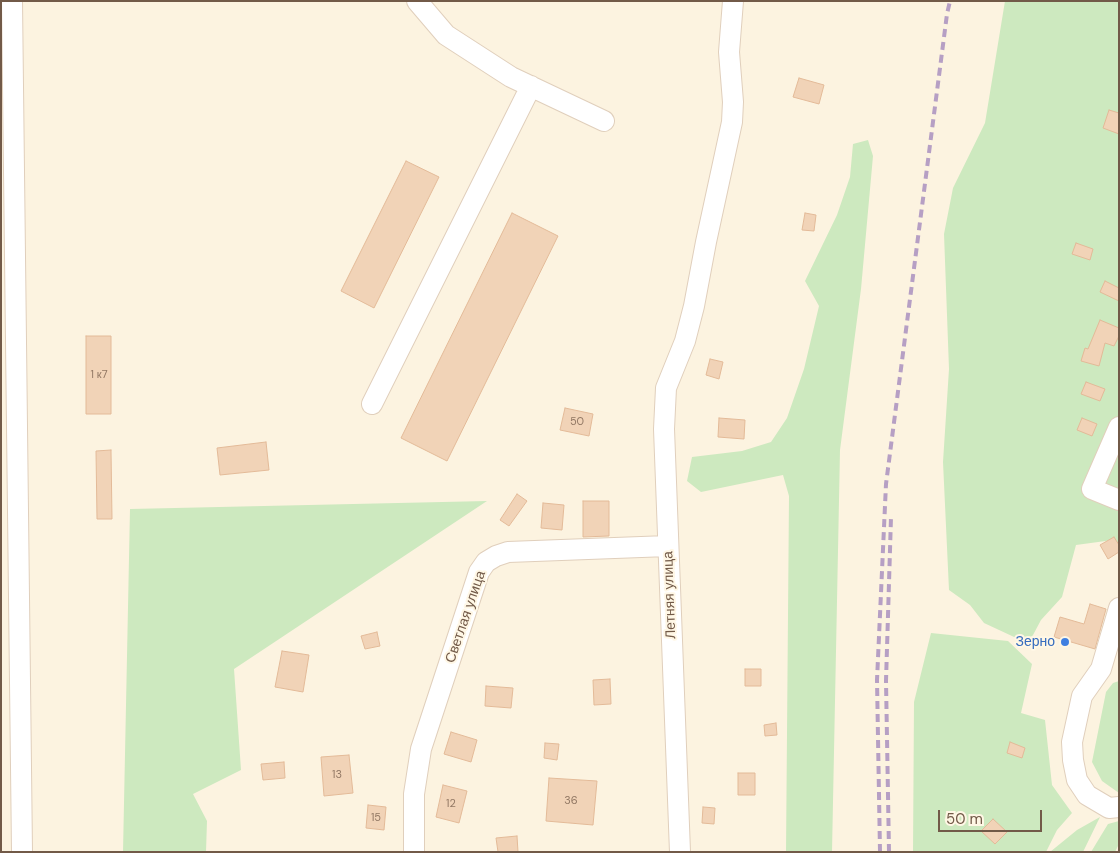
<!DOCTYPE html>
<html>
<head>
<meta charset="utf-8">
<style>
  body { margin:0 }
  #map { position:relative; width:1120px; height:853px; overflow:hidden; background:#fcf3e0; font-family:"DM Sans",sans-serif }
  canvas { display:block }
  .frame { position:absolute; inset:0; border:2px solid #725a48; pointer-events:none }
  .scale { position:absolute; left:938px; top:810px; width:104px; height:22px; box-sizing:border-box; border:2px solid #725a48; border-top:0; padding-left:6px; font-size:15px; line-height:18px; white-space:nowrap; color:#725a48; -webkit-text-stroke:4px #fff7e5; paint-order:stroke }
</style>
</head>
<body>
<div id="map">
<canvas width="1120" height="853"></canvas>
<div class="frame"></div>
<div class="scale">50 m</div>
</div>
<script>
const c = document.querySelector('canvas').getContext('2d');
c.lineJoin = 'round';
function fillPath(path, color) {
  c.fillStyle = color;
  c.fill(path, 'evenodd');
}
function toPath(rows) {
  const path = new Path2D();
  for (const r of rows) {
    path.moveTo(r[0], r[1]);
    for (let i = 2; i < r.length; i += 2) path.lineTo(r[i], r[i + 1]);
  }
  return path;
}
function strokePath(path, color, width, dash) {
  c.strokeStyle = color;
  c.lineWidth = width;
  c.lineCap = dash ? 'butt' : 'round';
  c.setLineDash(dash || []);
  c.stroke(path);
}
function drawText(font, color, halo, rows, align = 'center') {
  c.font = font + ' "DM Sans",sans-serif';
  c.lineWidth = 4;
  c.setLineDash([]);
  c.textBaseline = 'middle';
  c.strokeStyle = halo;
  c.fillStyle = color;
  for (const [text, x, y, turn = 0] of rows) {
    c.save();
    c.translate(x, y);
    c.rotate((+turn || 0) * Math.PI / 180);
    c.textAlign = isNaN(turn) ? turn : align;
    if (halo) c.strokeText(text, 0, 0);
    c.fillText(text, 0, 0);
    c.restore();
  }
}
const green = toPath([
  [1005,1,1119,1,1119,544,1113,540,1076,545,1062,597,1041,620,1033,635,1027,643,984,623,970,605,949,590,943,462,949,369,944,234,953,188,985,123],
  [868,140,873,156,861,289,840,450,832,852,786,852,789,496,783,475,701,492,687,481,692,457,742,451,771,442,787,418,804,369,819,306,805,281,837,215,850,177,853,144],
  [487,501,234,669,241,770,193,794,207,821,206,852,123,852,130,509],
  [931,633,1008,641,1032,664,1021,713,1045,720,1052,785,1072,813,1057,830,1046,852,913,852,914,702],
  [1119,681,1119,793,1102,781,1092,762,1106,692,1113,683],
  [1100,817,1083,852,1050,852,1077,830],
  [1119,821,1119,844,1115,852,1091,852,1108,824]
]);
const building = toPath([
  [799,78,824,85,819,104,793,97,799,78],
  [1109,110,1119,113,1119,134,1103,128,1109,110],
  [406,161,439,177,374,308,341,291,406,161],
  [512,213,558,236,447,461,401,438,512,213],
  [805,213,816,215,814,231,802,230,805,213],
  [1076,243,1093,249,1090,260,1072,254,1076,243],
  [1105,281,1119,288,1119,301,1100,292,1105,281],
  [1100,320,1119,328,1119,336,1114,346,1105,343,1099,366,1081,361,1085,348,1088,349,1100,320],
  [86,336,111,336,111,414,86,414,86,336],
  [710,359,723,362,719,379,706,375,710,359],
  [1086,382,1105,389,1100,401,1081,394,1086,382],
  [565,408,593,414,589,436,560,430,565,408],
  [719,418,745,420,744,439,718,437,719,418],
  [1082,418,1097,424,1092,436,1077,430,1082,418],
  [266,442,269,470,220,475,217,448,266,442],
  [111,450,112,519,97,519,96,451,111,450],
  [517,494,527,501,509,526,500,520,517,494],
  [583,501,609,501,609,536,583,537,583,501],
  [543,503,564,505,562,530,541,528,543,503],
  [1114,537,1119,545,1119,552,1108,559,1100,545,1114,537],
  [1090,604,1106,609,1095,649,1054,637,1060,617,1084,624,1090,604],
  [377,632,380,646,365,649,361,636,377,632],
  [282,651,309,655,303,692,275,687,282,651],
  [745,669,761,669,761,686,745,686,745,669],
  [610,679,611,704,594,705,593,680,610,679],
  [486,686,513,688,511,708,485,706,486,686],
  [776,723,777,735,765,736,764,725,776,723],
  [451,732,477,740,471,762,444,754,451,732],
  [1010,742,1025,748,1022,758,1007,753,1010,742],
  [545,743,559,744,557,760,544,758,545,743],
  [349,755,353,793,324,796,321,757,349,755],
  [284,762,285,778,263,780,261,764,284,762],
  [738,773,755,773,755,795,738,795,738,773],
  [549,778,597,781,593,825,546,821,549,778],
  [443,785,467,791,459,823,436,817,443,785],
  [368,805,386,807,384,830,366,828,368,805],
  [703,807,715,808,714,824,702,823,703,807],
  [993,819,1007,832,995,844,981,831,993,819],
  [517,836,518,852,498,852,496,838,517,836]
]);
const minor = toPath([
  [12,1,22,852],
  [417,1,446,35,511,77,604,121],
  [372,404,531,86],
  [1119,427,1092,489,1119,500],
  [1119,608,1101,669,1082,696,1072,742,1073,760,1077,780,1087,795,1109,808,1119,807],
  [414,852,414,794,421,749,479,572,486,562,496,556,508,552,668,546],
  [680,852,664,429,666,388,685,341,694,306,706,242,732,122,733,102,729,52,733,1]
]);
const rail = toPath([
  [880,852,877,680,886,484,947,14,950,1],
  [889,852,886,681,891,517]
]);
const markers = [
  [1065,642,5,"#3f7fe0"]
];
const numberNames = [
  ["1 к7",99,375],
  ["50",577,422],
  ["13",337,775],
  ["36",571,801],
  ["12",451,804],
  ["15",376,818]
];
const streetNames = [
  ["Летняя улица",670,595,-92],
  ["Светлая улица",466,617,-71]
];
const shopNames = [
  ["Зерно",1055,642]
];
fillPath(green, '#cde9bf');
fillPath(building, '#f1d3b7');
strokePath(building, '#e3ba98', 1);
strokePath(minor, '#e0cfbc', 22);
strokePath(minor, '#fff', 20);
strokePath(rail, '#b69fc4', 4, [8, 5]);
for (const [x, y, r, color] of markers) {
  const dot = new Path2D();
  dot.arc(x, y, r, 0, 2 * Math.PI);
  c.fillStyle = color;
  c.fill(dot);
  strokePath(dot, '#fff7e5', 2);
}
drawText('11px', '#927864', null, numberNames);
drawText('14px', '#725a48', '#fff7e5', streetNames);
drawText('14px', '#366cbe', '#fff7e5', shopNames, 'right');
</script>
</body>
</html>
